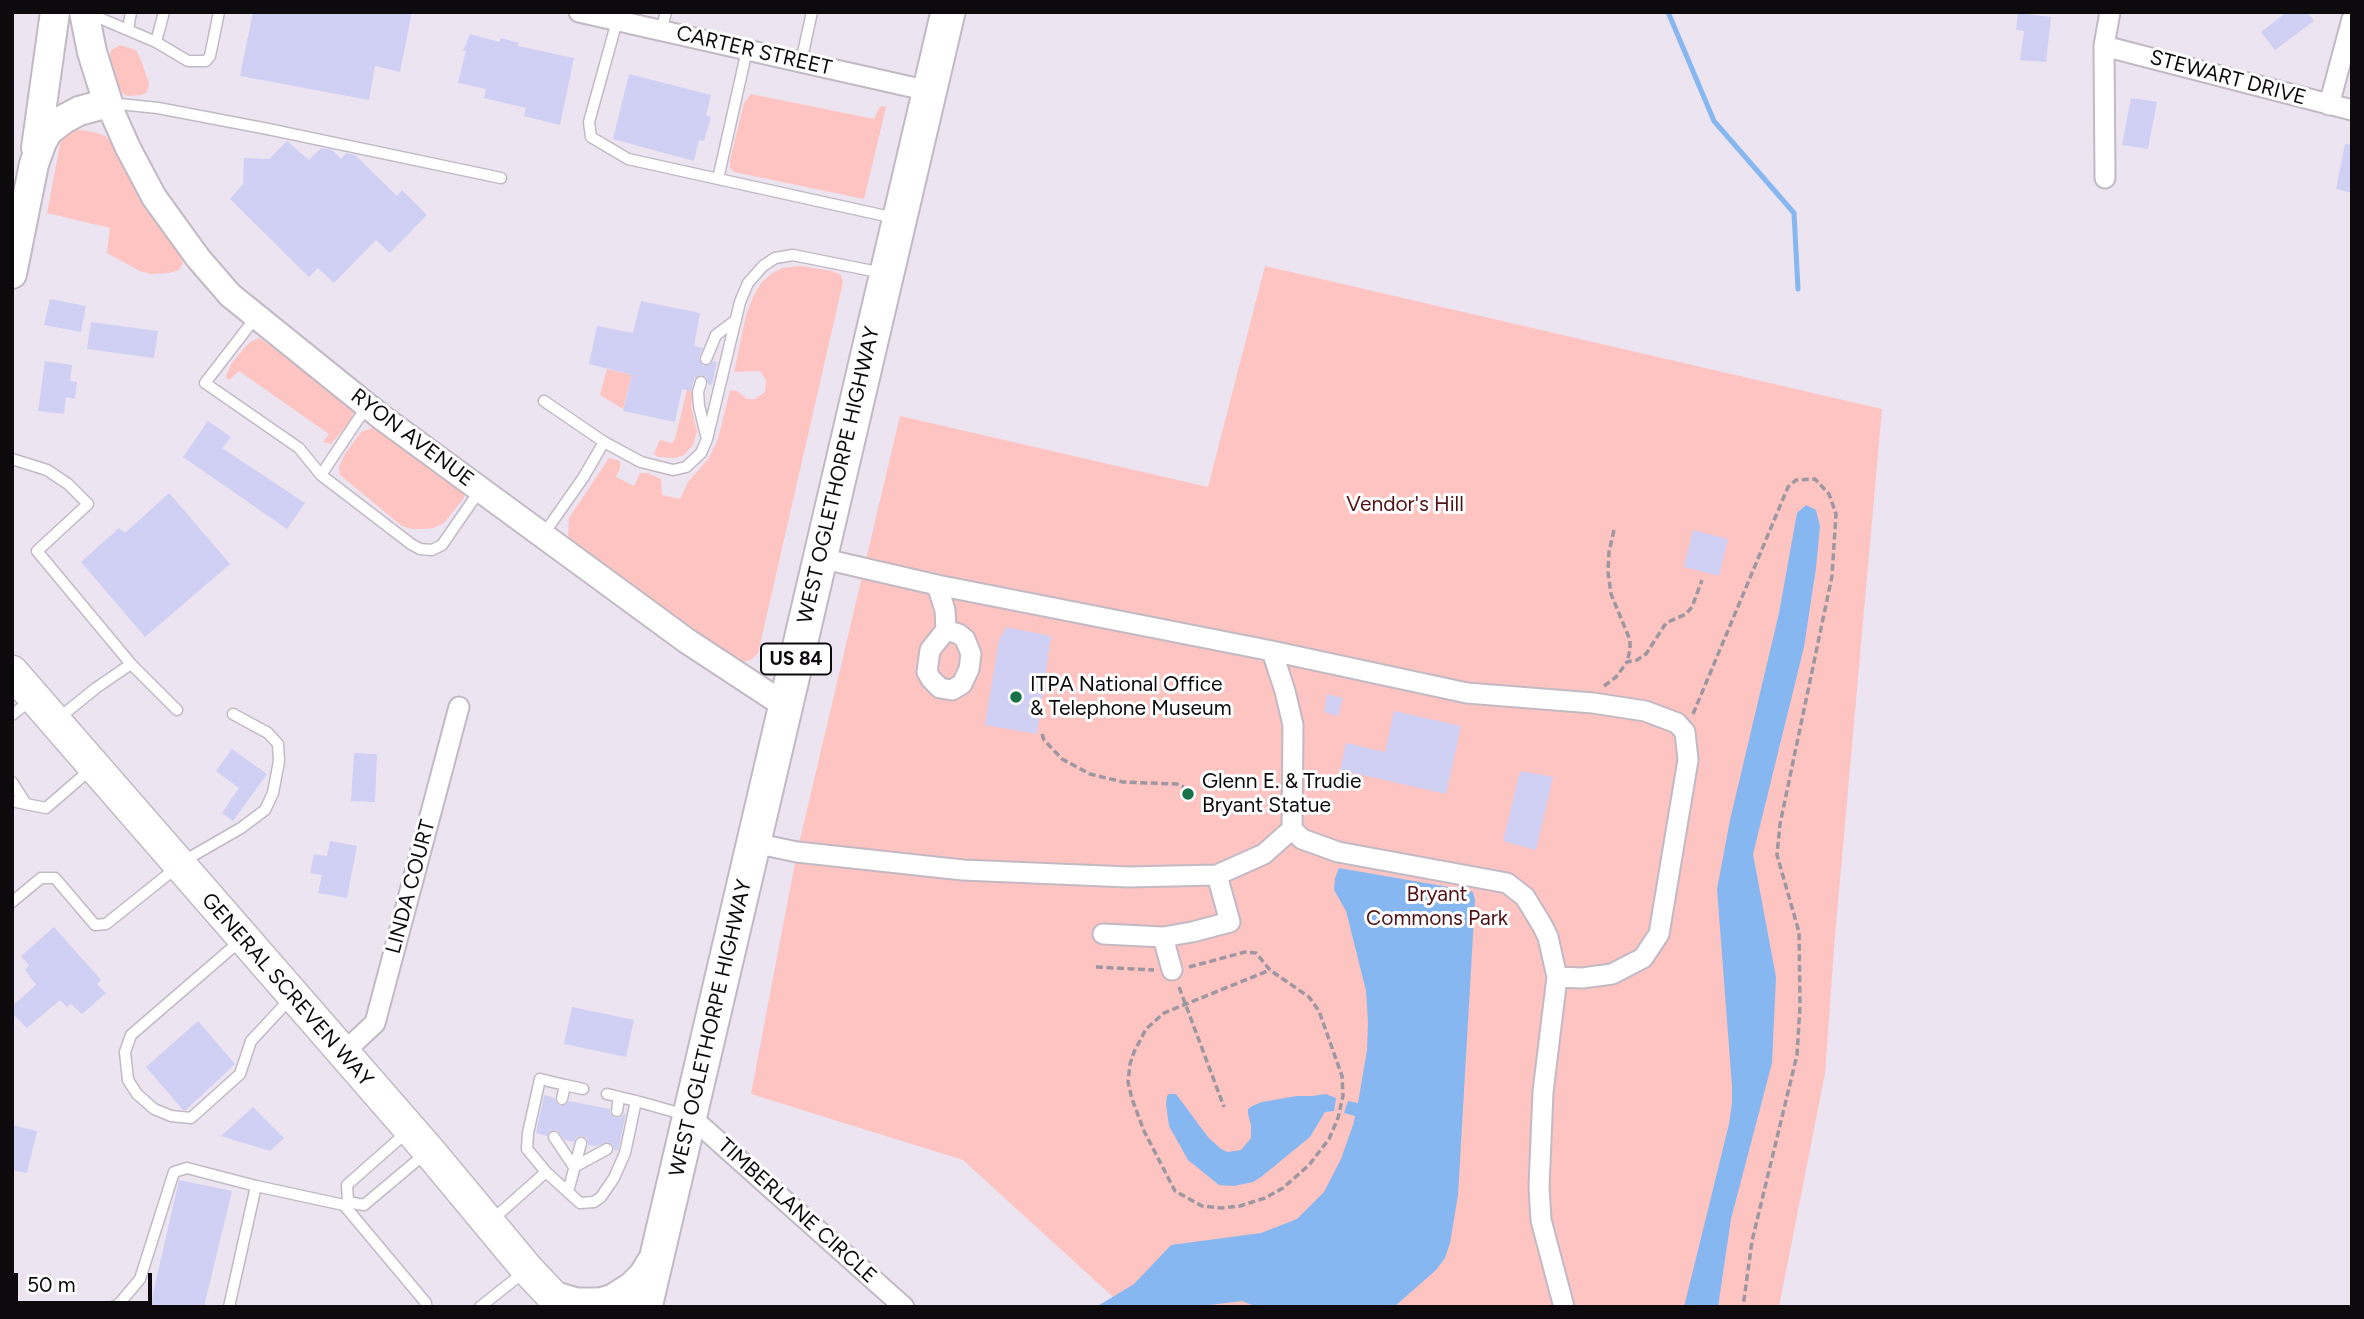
<!DOCTYPE html>
<html>
<head>
<meta charset="utf-8">
<style>
  body { margin:0 }
  #map { position:relative; width:2364px; height:1319px; overflow:hidden; background:#ede4f1; font-family:Figtree,sans-serif }
  canvas { display:block }
  .frame { position:absolute; inset:0; border:14px solid #0d0a0e; pointer-events:none }
  .scale { position:absolute; left:14px; top:1273px; width:138px; height:32px; box-sizing:border-box; border:4px solid #0d0a0e; border-top:0; padding-left:9px; font-size:21px; line-height:24px; white-space:nowrap; color:#0d0a0e; -webkit-text-stroke:5px #fff; paint-order:stroke }
</style>
</head>
<body>
<div id="map">
<canvas width="2364" height="1319"></canvas>
<div class="frame"></div>
<div class="scale">50 m</div>
</div>
<script>
const c = document.querySelector('canvas').getContext('2d');
c.lineJoin = 'round';
function fillPath(path, color) {
  c.fillStyle = color;
  c.fill(path, 'evenodd');
}
function toPath(rows) {
  const path = new Path2D();
  for (const r of rows) {
    path.moveTo(r[0], r[1]);
    for (let i = 2; i < r.length; i += 2) path.lineTo(r[i], r[i + 1]);
  }
  return path;
}
function strokePath(path, color, width, dash) {
  c.strokeStyle = color;
  c.lineWidth = width;
  c.lineCap = dash ? 'butt' : 'round';
  c.setLineDash(dash || []);
  c.stroke(path);
}
function drawText(font, color, halo, rows, align = 'center') {
  c.font = font + ' Figtree,sans-serif';
  c.lineWidth = 6;
  c.setLineDash([]);
  c.textBaseline = 'middle';
  c.strokeStyle = halo;
  c.fillStyle = color;
  for (const [text, x, y, turn = 0] of rows) {
    c.save();
    c.translate(x, y);
    c.rotate((+turn || 0) * Math.PI / 180);
    c.textAlign = isNaN(turn) ? turn : align;
    if (halo) c.strokeText(text, 0, 0);
    c.fillText(text, 0, 0);
    c.restore();
  }
}
const green = toPath([
  [120,45,136,50,141,60,149,84,147,92,141,95,127,96,117,90,110,56,111,50],
  [751,94,874,119,879,108,882,106,886,107,864,199,734,172,730,168,730,160,744,103],
  [74,129,94,132,105,136,111,142,178,250,183,263,179,270,169,273,151,274,140,271,107,253,110,228,47,213,61,139,65,131],
  [801,266,832,271,841,275,843,282,758,653,751,660,744,662,732,659,574,544,568,536,569,518,609,458,620,461,620,468,616,477,634,486,640,473,648,473,661,479,662,495,680,499,688,482,709,458,718,439,730,390,737,391,747,399,755,399,765,392,766,380,760,371,734,372,746,315,753,297,761,283,771,274,782,268],
  [1265,266,1882,409,1835,936,1825,1073,1779,1307,1124,1307,963,1160,751,1094,797,852,900,416,1208,487],
  [260,338,351,407,353,413,352,419,331,444,323,442,329,434,239,371,229,380,226,377,231,364,246,346,252,341],
  [607,369,632,375,623,409,600,395],
  [687,390,693,391,691,406,697,431,693,445,684,455,675,458,658,457,654,454,660,440,672,443,675,439],
  [378,426,465,491,464,498,444,523,433,528,423,529,412,529,402,526,340,475,339,467,345,454,361,432]
]);
const water = toPath([
  [1806,505,1816,510,1820,526,1816,568,1804,647,1753,854,1776,977,1772,1063,1731,1219,1718,1307,1684,1307,1729,1124,1732,1103,1732,1086,1717,889,1730,820,1779,613,1797,513],
  [1339,868,1466,890,1473,892,1475,900,1458,1195,1450,1243,1445,1258,1436,1270,1394,1307,1257,1307,1242,1301,1194,1307,1096,1307,1134,1284,1171,1245,1261,1233,1297,1219,1324,1192,1341,1159,1353,1125,1355,1116,1344,1113,1348,1101,1358,1103,1367,1050,1368,1023,1366,991,1346,911,1334,890,1335,878],
  [1169,1094,1176,1094,1208,1137,1221,1149,1228,1152,1241,1150,1251,1138,1251,1125,1248,1114,1248,1109,1252,1106,1262,1102,1297,1096,1312,1096,1326,1094,1336,1098,1334,1111,1325,1112,1310,1137,1261,1177,1253,1182,1234,1186,1219,1185,1188,1160,1169,1126,1166,1104,1167,1096]
]);
const stream = toPath([
  [1668,12,1714,121,1794,213,1798,289]
]);
const building = toPath([
  [253,12,412,12,400,72,375,66,369,100,240,76],
  [2287,12,2307,12,2314,21,2275,50,2261,32],
  [2018,13,2051,17,2046,62,2020,60,2024,31,2016,30],
  [470,34,499,42,501,38,519,43,518,46,574,58,560,125,524,116,526,108,484,98,486,89,458,83,466,51,463,51],
  [629,74,711,95,706,115,711,117,704,141,699,140,694,161,613,139],
  [2131,98,2157,102,2148,149,2122,145],
  [287,141,309,160,321,148,332,150,341,159,346,153,355,155,397,196,402,190,427,215,390,253,376,240,334,283,318,268,309,277,230,199,243,184,244,158,269,159],
  [2345,144,2352,145,2352,193,2336,189],
  [50,299,86,306,81,332,44,325],
  [641,301,700,313,694,346,703,348,699,359,703,366,710,365,713,361,717,362,712,385,708,384,706,376,700,375,694,379,691,391,682,389,675,422,623,411,632,375,589,364,597,326,633,333],
  [91,322,158,331,154,358,87,349],
  [45,361,72,365,70,381,77,382,75,399,66,397,64,414,38,411],
  [208,421,231,437,222,448,305,503,287,529,183,457],
  [169,493,230,564,145,637,81,562,119,528,125,533],
  [1693,530,1728,539,1719,576,1684,567],
  [1006,627,1051,636,1037,734,985,725,999,640],
  [1327,694,1343,698,1338,716,1324,712],
  [1394,711,1461,726,1446,794,1340,770,1346,743,1385,752],
  [232,749,267,774,233,821,222,813,239,788,216,771],
  [354,753,377,754,375,802,351,801],
  [1520,771,1553,777,1536,850,1503,841],
  [330,841,357,846,347,898,318,893,322,875,310,873,314,854,327,856],
  [54,927,101,980,97,984,106,993,82,1014,71,1004,67,1007,60,1000,27,1028,12,1013,12,1006,36,985,25,970,29,965,21,956],
  [572,1007,634,1020,626,1057,564,1044],
  [198,1021,235,1064,186,1110,183,1110,146,1067],
  [544,1095,555,1098,557,1104,561,1106,567,1104,569,1101,610,1109,610,1114,615,1118,620,1118,626,1113,618,1151,614,1150,613,1145,608,1142,596,1146,588,1145,587,1138,582,1136,576,1137,574,1142,565,1140,557,1130,550,1131,547,1136,536,1133],
  [253,1107,284,1138,270,1151,221,1136],
  [12,1125,37,1131,27,1173,12,1170],
  [179,1180,232,1191,204,1307,150,1307]
]);
const path = toPath([
  [1614,530,1609,552,1608,572,1611,594,1630,640,1630,650,1627,662],
  [1604,686,1616,677,1627,662,1637,660,1646,654,1666,623,1686,614,1692,607,1702,580],
  [1693,714,1788,487,1796,480,1815,479,1829,494,1836,514,1832,576,1780,824,1777,855,1799,932,1800,1006,1797,1055,1752,1241,1743,1307],
  [1042,734,1044,740,1062,759,1090,774,1123,782,1177,784,1184,787],
  [1096,967,1154,970],
  [1189,967,1245,952,1256,953,1270,970,1309,997,1319,1011,1342,1076,1343,1096,1338,1118,1329,1139,1309,1165,1283,1188,1265,1198,1240,1206,1222,1208,1202,1206,1175,1191,1144,1131,1132,1099,1128,1082,1130,1064,1134,1052,1146,1029,1164,1013,1270,970],
  [1179,987,1224,1107]
]);
const service = toPath([
  [90,14,156,42,188,61,206,61,210,56,219,12],
  [617,21,589,122,591,137,628,159,895,218],
  [128,30,131,12],
  [661,31,666,12],
  [156,42,164,12],
  [801,62,812,12],
  [109,103,158,108,268,129,501,178],
  [718,179,747,50],
  [256,317,205,383,299,448,321,475,411,544,420,549,432,550,442,545,480,490],
  [706,359,716,335,736,320],
  [701,382,698,392,699,406,706,435],
  [544,401,604,442,641,462,673,470,686,467,701,453,707,439,740,302,748,283,763,266,775,258,793,255,883,273],
  [12,459,47,470,68,484,88,504,37,551,131,664,177,710],
  [321,475,367,406],
  [543,535,583,478,604,442],
  [12,715,31,700],
  [59,718,96,688,131,664],
  [12,782,26,804,46,808,91,769],
  [12,801,26,804],
  [182,862,241,828,265,810,273,793,279,761,278,744,268,733,233,714],
  [12,902,41,878,55,878,95,925,106,924,176,868],
  [240,941,131,1035,125,1052,128,1080,137,1094,154,1109,171,1116,191,1118,240,1074,251,1041,290,999],
  [607,1094,636,1101],
  [562,1099,565,1085,583,1089],
  [617,1111,619,1097],
  [554,1137,574,1167,607,1149],
  [546,1172,527,1149,528,1133,540,1079,565,1085],
  [568,1192,581,1143],
  [348,1202,364,1205,426,1153],
  [344,1205,348,1202,347,1185,407,1132],
  [492,1220,546,1172,580,1203,594,1202,601,1197,614,1178,625,1153,636,1101,686,1115],
  [112,1307,118,1305,140,1279,174,1172,187,1168,256,1186],
  [229,1307,256,1186,344,1205,426,1303,426,1307],
  [480,1307,524,1272]
]);
const minor = toPath([
  [579,12,929,91],
  [2104,46,2352,110],
  [2329,105,2352,19],
  [2105,178,2104,46,2110,12],
  [820,558,937,585,1272,651,1467,693,1593,703,1645,711,1677,723,1685,732,1688,760,1659,934,1643,958,1612,974,1582,978,1557,977,1543,1092,1539,1187,1541,1220,1564,1307],
  [937,585,945,610,946,630,930,650,927,672,931,679,940,688,952,690,962,684,969,669,971,654,965,639,959,634,946,630],
  [1292,829,1302,839,1338,852,1507,883,1525,897,1542,925,1548,937,1557,977],
  [754,843,797,852,963,870,1128,877,1217,875],
  [1103,934,1163,937,1192,932,1230,922,1217,875,1264,854,1292,829,1293,725,1285,691,1272,651],
  [1163,937,1172,970],
  [342,1054,375,1023,459,707],
  [690,1116,904,1307]
]);
const tertiary = toPath([
  [108,103,128,148,154,197,198,258,230,295,380,416,687,641,786,706]
]);
const secondary = toPath([
  [36,148,55,12],
  [12,274,34,164,42,142,48,131,64,119,79,111,108,103,92,52,84,12]
]);
const primary = toPath([
  [12,672,429,1151,527,1269,563,1307]
]);
const trunk = toPath([
  [556,1299,576,1305,600,1305,614,1301,633,1289,645,1277,655,1261],
  [645,1307,948,12]
]);
const markers = [
  [1016,697,7,"#177347"],
  [1188,794,7,"#177347"]
];
const shields = [
  [796,659,70]
];
const shieldNames = [
  ["US 84",796,659]
];
const streetNames = [
  ["CARTER STREET",754,51,13],
  ["STEWART DRIVE",2228,78,15],
  ["RYON AVENUE",412,438,37],
  ["WEST OGLETHORPE HIGHWAY",839,475,-77],
  ["LINDA COURT",411,887,-75],
  ["GENERAL SCREVEN WAY",287,990,49],
  ["WEST OGLETHORPE HIGHWAY",711,1028,-77],
  ["TIMBERLANE CIRCLE",797,1211,42]
];
const parkNames = [
  ["Vendor's Hill",1405,505],
  ["Bryant",1437,895],
  ["Commons Park",1437,919]
];
const poiNames = [
  ["ITPA National Office",1030,685],
  ["& Telephone Museum",1030,709],
  ["Glenn E. & Trudie",1202,782],
  ["Bryant Statue",1202,806]
];
fillPath(green, '#fdc4c1');
fillPath(water, '#87b7f1');
strokePath(stream, '#87b7f1', 5);
fillPath(building, '#d0d0f4');
strokePath(service, '#c2b9c5', 13);
strokePath(minor, '#c2b9c5', 23);
strokePath(tertiary, '#c2b9c5', 28);
strokePath(secondary, '#c2b9c5', 32);
strokePath(primary, '#c2b9c5', 35);
strokePath(trunk, '#c2b9c5', 37);
strokePath(path, '#9e97a1', 3.5, [7, 3.5]);
strokePath(service, '#fff', 10);
strokePath(minor, '#fff', 19);
strokePath(tertiary, '#fff', 24);
strokePath(secondary, '#fff', 28);
strokePath(primary, '#fff', 32);
strokePath(trunk, '#fff', 33);
for (const [x, y, r, color] of markers) {
  const dot = new Path2D();
  dot.arc(x, y, r, 0, 2 * Math.PI);
  c.fillStyle = color;
  c.fill(dot);
  strokePath(dot, '#fff', 2.5);
}
for (const [x, y, w] of shields) {
  const box = new Path2D();
  box.roundRect(x - w / 2, y - 15.5, w, 31, 5);
  c.fillStyle = '#fff';
  c.fill(box);
  strokePath(box, '#0d0a0e', 2);
}
drawText('bold 19px', '#0d0a0e', null, shieldNames);
drawText('21px', '#0d0a0e', '#fff', streetNames);
drawText('21px', '#501216', '#fff', parkNames);
drawText('21px', '#0d0a0e', '#fff', poiNames, 'left');
</script>
</body>
</html>
